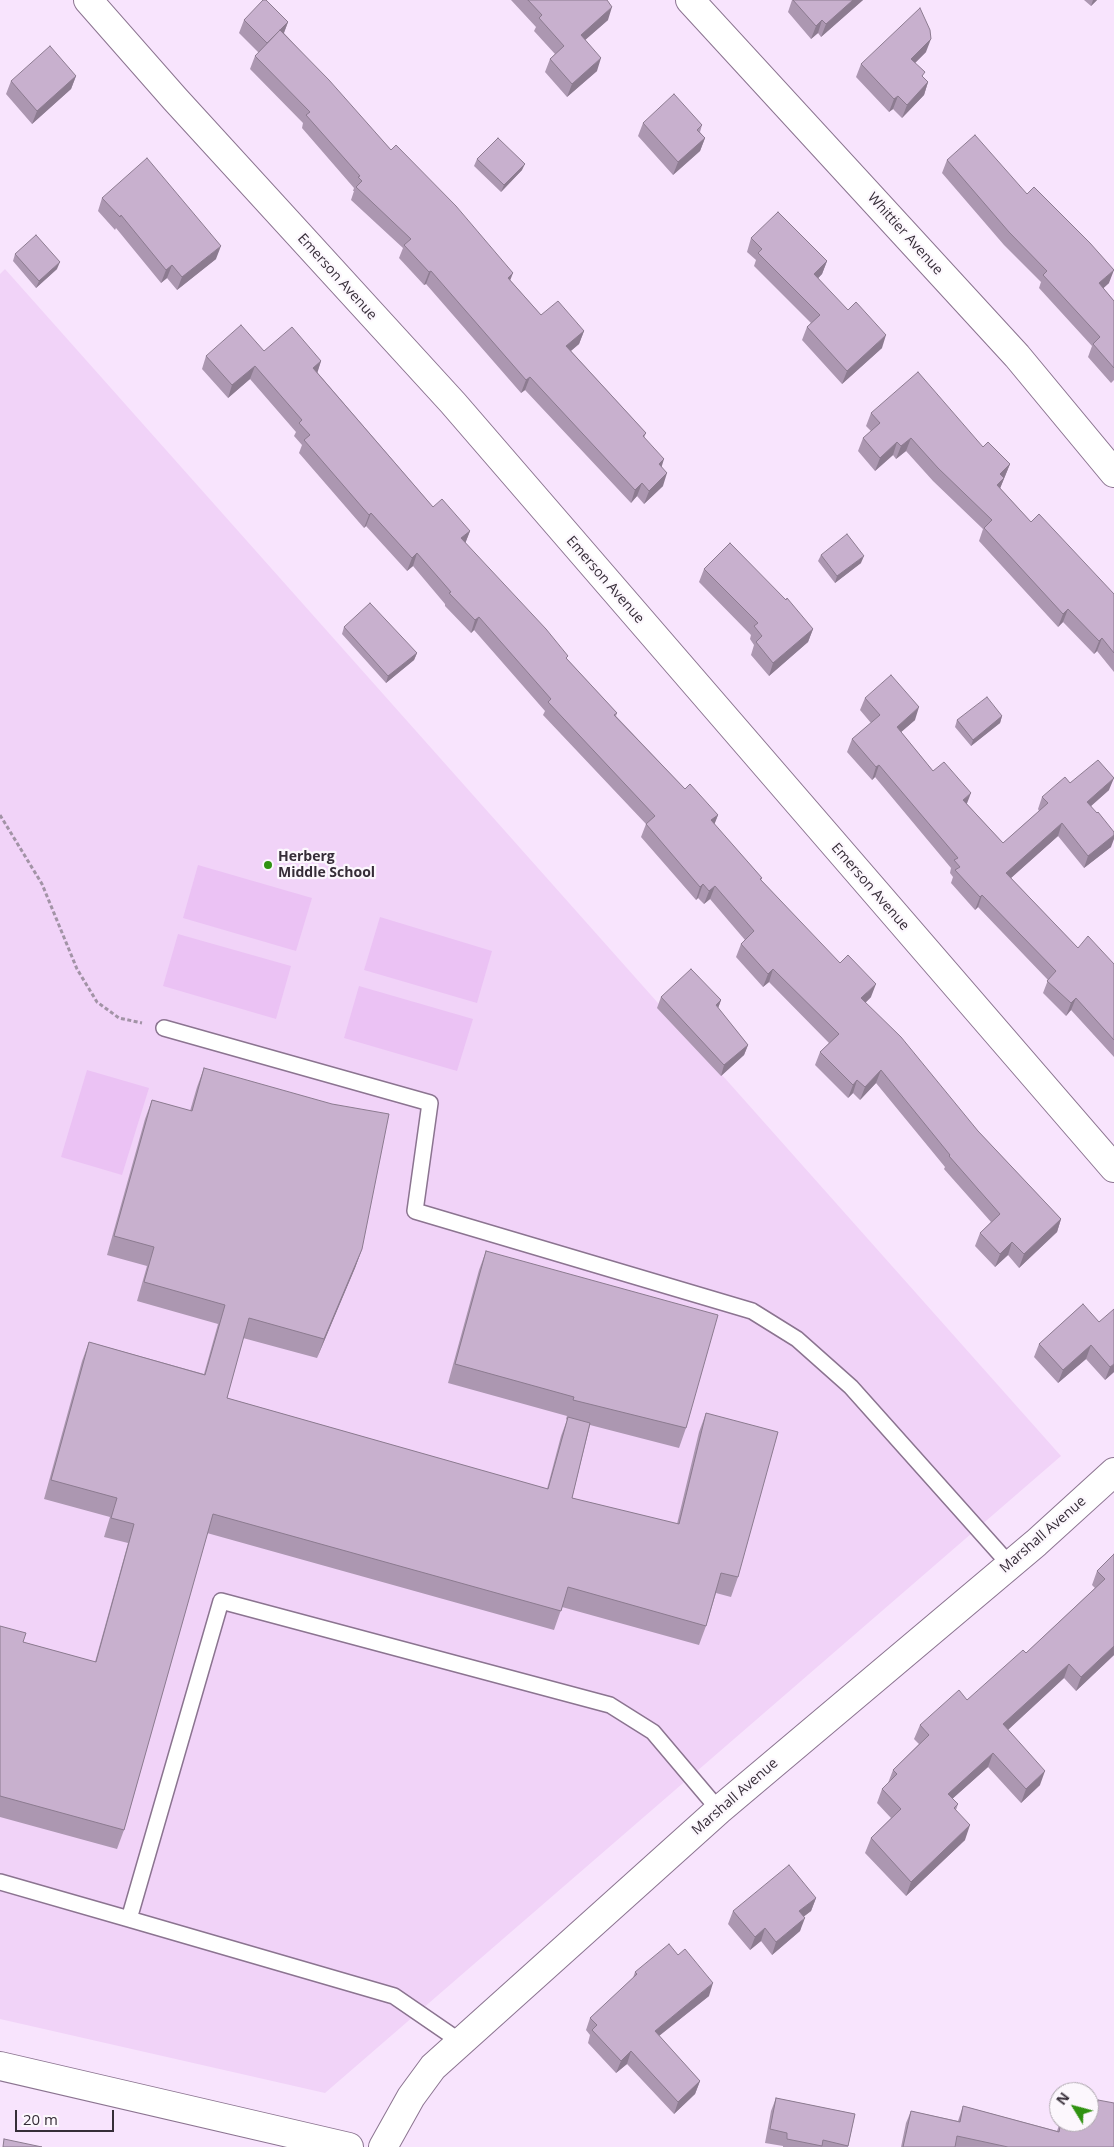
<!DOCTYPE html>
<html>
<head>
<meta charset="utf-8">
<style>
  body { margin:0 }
  #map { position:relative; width:1114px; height:2147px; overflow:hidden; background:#f8e4fd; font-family:"Open Sans",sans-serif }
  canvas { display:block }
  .north { position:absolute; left:1049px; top:2082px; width:50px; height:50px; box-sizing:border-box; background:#fcf7fd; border:1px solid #ada6ae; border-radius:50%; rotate:307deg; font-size:14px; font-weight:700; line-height:20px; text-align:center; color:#362d38 }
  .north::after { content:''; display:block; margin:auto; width:18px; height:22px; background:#309211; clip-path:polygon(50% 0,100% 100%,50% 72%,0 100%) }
  .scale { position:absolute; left:15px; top:2110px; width:99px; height:22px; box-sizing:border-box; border:2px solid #362d38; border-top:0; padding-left:6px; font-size:15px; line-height:18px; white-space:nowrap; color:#362d38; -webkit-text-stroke:4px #fcf7fd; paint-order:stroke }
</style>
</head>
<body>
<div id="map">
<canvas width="1114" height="2147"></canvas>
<div class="north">N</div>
<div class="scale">20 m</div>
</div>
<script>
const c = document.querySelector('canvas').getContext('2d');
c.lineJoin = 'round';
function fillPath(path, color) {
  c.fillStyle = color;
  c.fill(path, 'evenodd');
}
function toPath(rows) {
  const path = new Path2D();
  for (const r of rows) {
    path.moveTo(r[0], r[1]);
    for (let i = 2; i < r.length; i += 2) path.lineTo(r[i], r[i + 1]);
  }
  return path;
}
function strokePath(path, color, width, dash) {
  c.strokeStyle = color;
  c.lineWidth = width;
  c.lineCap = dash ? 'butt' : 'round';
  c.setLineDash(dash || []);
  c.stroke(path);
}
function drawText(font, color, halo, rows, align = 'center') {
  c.font = font + ' "Open Sans",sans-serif';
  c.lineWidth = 4.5;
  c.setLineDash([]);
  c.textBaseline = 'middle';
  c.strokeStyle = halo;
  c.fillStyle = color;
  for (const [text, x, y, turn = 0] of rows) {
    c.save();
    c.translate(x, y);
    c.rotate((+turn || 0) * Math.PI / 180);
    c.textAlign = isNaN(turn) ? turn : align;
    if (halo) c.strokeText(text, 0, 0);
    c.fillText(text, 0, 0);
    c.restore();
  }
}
const built = toPath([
  [5,269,1061,1456,325,2093,0,2019,0,274]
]);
const green = toPath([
  [198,865,312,898,296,951,183,918],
  [380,917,492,951,477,1003,364,970],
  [178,934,291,966,276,1019,163,986],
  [359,986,473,1019,457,1071,344,1038],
  [87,1070,149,1088,122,1175,61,1157]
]);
const path = toPath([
  [0,815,42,884,77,969,97,1002,119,1018,142,1023]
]);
const service = toPath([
  [164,1028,430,1103,415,1211,752,1311,797,1339,851,1387,1010,1565],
  [0,1882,129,1919],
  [461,2042,394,1996,129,1919,221,1601,610,1705,653,1732,719,1810]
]);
const minor = toPath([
  [88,0,175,99,453,403,1114,1168],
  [690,0,1017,356,1114,473],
  [383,2147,411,2097,433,2067,719,1810,1036,1543,1114,1472]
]);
const tertiary = toPath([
  [0,2066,349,2147]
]);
const wall = toPath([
  [511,0,607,0,608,20,585,40,597,71,567,97,545,72,550,59,555,54,534,31,536,27],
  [792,0,863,0,821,37,818,33,811,39,788,12],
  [1084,0,1097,0,1091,6],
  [244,20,288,22,284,33,510,280,541,315,584,331,579,344,571,351,646,433,644,438,662,467,663,486,644,504,637,496,631,503,525,390,521,393,426,284,424,285,399,258,403,248,351,200,354,191,353,191,354,188,302,128,303,123,250,69,255,56,259,53,239,33],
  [926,52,915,63,923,77,928,82,924,95,902,118,893,109,889,112,856,77,861,64],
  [76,76,71,89,32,124,6,94,11,81],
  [643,123,702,125,700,132,705,138,700,151,673,175,638,136],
  [477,159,522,170,501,192,474,166],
  [947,160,1027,194,1109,283,1103,288,1114,301,1114,380,1111,383,1088,357,1092,346,1039,288,1041,282,1004,245,942,173],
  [102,198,216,259,177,290,167,278,161,283,116,228,115,230,98,211],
  [751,238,827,261,822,274,818,278,882,348,842,384,802,340,807,327,811,323,754,266,756,260,747,252],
  [15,254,57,269,36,288,13,261],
  [264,351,321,361,317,372,433,507,470,531,465,543,567,659,617,713,616,716,685,789,718,815,714,824,762,878,761,880,871,997,865,1003,978,1131,1061,1219,1057,1232,1019,1268,1008,1255,995,1267,975,1246,980,1233,991,1222,944,1169,945,1167,876,1083,860,1100,853,1093,848,1098,815,1065,820,1052,829,1043,769,982,763,987,736,957,741,944,745,940,710,899,704,904,698,898,696,900,641,837,646,824,543,715,545,711,474,630,471,633,445,606,445,604,413,566,407,571,366,526,364,528,299,453,302,445,294,436,296,432,250,379,228,398,202,369,206,356],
  [871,413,983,447,1010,464,1000,488,1031,522,1114,594,1114,672,1097,651,1094,654,1063,622,1058,627,979,541,983,529,933,481,906,451,896,459,893,455,875,471,858,451,863,438,871,431,866,426],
  [821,555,861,563,835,583,818,561],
  [704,569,813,629,808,642,769,676,751,655,754,645,750,639,751,635,699,582],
  [344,627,417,653,414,660,386,683,342,634],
  [865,698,915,720,901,732,933,771,967,804,1003,843,1039,811,1038,809,1042,797,1070,783,1109,790,1091,806,1111,847,1084,868,1058,836,1011,878,1078,948,1114,964,1114,1057,1071,1010,1066,1016,1043,993,1048,980,978,907,975,910,951,883,953,877,950,873,951,868,875,777,872,780,847,752,852,739,871,723,860,710],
  [1002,716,1000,723,971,746,955,727,957,720],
  [661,997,721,1000,718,1008,748,1045,744,1055,721,1076,657,1008],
  [204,1068,362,1249,355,1268,317,1358,243,1338,227,1398,547,1489,561,1436,567,1420,566,1419,567,1416,448,1383,479,1270,486,1251,686,1428,679,1448,590,1425,572,1498,677,1524,699,1432,706,1413,738,1577,731,1597,716,1593,706,1626,699,1645,562,1607,554,1630,207,1533,124,1830,117,1849,0,1817,0,1626,23,1642,95,1662,128,1543,104,1537,110,1517,44,1499,82,1361,89,1342,204,1374,218,1324,137,1301,147,1266,107,1255,145,1119,152,1100,190,1111,197,1087],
  [1083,1304,1114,1372,1105,1380,1086,1359,1058,1383,1034,1357,1039,1344],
  [1114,1554,1114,1655,1076,1691,1064,1678,1008,1730,1040,1785,1021,1803,988,1767,952,1799,958,1804,956,1810,965,1840,906,1896,865,1853,871,1838,891,1818,877,1803,882,1789,888,1783,893,1770,919,1744,914,1739,920,1725,967,1700,1026,1653,1095,1588,1092,1585,1097,1571],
  [816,1898,811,1911,803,1917,800,1931,772,1955,761,1941,750,1950,728,1924,733,1911],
  [635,1972,709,1996,659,2036,700,2081,695,2094,674,2114,627,2064,616,2073,588,2043,590,2035,586,2030,590,2018,633,1978],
  [776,2098,855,2114,848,2147,783,2147,783,2146,765,2143,771,2111],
  [1098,2100,1114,2147,901,2147,906,2123,911,2111,958,2121,963,2106,1057,2131,1060,2122,1089,2122]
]);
const shadedWall = toPath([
  [853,0,863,0,821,37,826,24],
  [1093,0,1097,0,1091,6],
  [612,7,608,20,576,48,581,35],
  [822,20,818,33,811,39,816,26],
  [288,22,283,35,262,56,267,43],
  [931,39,926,52,906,72,911,59],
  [601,58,597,71,567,97,572,84],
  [76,76,71,89,32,124,37,111],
  [928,82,924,95,902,118,907,105],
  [898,96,893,109,889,112,894,99],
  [705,138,700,151,673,175,678,162],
  [525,164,522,170,501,192,504,185],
  [221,246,216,259,177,290,182,277],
  [827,261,822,274,810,287,814,274],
  [60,262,57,269,36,288,39,281],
  [172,265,167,278,161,283,166,270],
  [1114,270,1109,283,1094,297,1099,283],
  [431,271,426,284,424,285,429,272],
  [513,273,508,286,508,278],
  [584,331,579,344,561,359,566,346],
  [886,335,882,348,842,384,847,371],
  [321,361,317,374,313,368],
  [255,366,250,379,228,398,232,385],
  [530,377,525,390,521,393,526,380],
  [911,438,906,451,896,459,901,446],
  [897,442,893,455,875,471,880,458],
  [664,459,660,472,659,464],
  [1010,464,999,491,992,498,1000,474],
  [667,473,663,486,644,504,649,491],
  [642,483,637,496,631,503,635,490],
  [371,513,366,526,364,528,369,515],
  [470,531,465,544,461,538],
  [417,553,413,566,407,571,412,558],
  [864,556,861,563,835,583,837,576],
  [1068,609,1063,622,1058,627,1063,614],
  [479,617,474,630,471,633,475,620],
  [813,629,808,642,769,676,773,663],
  [1102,638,1097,651,1094,654,1099,641],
  [417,653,414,660,386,683,388,676],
  [919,707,915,720,892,740,897,727],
  [1002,716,1000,723,971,746,973,740],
  [879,765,875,777,872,780,876,767],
  [1114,778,1109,790,1082,814,1087,802],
  [971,793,966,806,963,800],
  [718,815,713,828,711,820],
  [1062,823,1058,836,1002,886,1006,873],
  [1114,835,1114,839,1111,847,1084,868,1088,856],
  [703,884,698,898,696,900,700,887],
  [715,886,710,899,704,904,709,891],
  [982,895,978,907,975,910,980,897],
  [773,969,769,982,763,987,768,974],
  [876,984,871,997,856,1012,861,998],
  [1076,998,1071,1010,1066,1016,1071,1003],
  [721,1000,717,1011,716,1005],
  [748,1045,744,1055,721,1076,724,1065],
  [881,1070,876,1083,860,1100,865,1087],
  [857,1080,853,1093,848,1098,853,1085],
  [1061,1219,1057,1232,1019,1268,1024,1254],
  [1012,1242,1008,1255,995,1267,1000,1254],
  [362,1249,355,1268,317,1358,324,1339],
  [1091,1345,1086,1359,1058,1383,1063,1370],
  [1114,1364,1114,1372,1105,1380,1110,1367],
  [1114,1646,1114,1655,1076,1691,1081,1677],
  [1069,1664,1064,1678,998,1739,1003,1724],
  [993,1753,988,1767,942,1808,948,1794],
  [1045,1771,1040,1785,1021,1803,1026,1789],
  [970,1825,965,1840,906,1896,911,1882],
  [816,1898,811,1911,794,1924,799,1911],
  [805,1918,800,1931,772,1955,776,1942],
  [765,1928,761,1941,750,1950,755,1937],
  [713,1983,709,1996,650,2043,655,2031],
  [631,2051,627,2064,616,2073,621,2061],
  [700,2081,695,2094,674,2114,678,2102]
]);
const building = toPath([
  [263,0,266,0,288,22,267,43,244,20,263,0],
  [528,0,607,0,612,7,581,35,601,58,572,84,550,59,564,46,539,18,542,15,528,0],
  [793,0,853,0,826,24,822,20,816,26,793,0],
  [920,8,930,30,931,39,911,59,925,72,922,76,928,82,907,105,898,96,894,99,861,64,920,8],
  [280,30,329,80,391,150,396,145,456,206,513,273,508,278,541,315,558,301,584,331,566,346,646,433,643,436,664,459,659,464,667,473,649,491,642,483,635,490,530,377,526,380,431,271,429,272,404,245,411,239,356,187,362,181,358,177,360,176,306,115,310,112,255,56,280,30],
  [50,46,76,76,37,111,11,81,50,46],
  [674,94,702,125,697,130,705,138,678,162,643,123,674,94],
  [975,135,1027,194,1034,187,1090,243,1114,270,1099,283,1114,301,1114,368,1093,344,1100,337,1043,275,1047,271,1009,232,947,160,975,135],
  [498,138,525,164,504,185,477,159,498,138],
  [147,158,221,246,182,277,172,265,166,270,121,215,120,217,102,198,147,158],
  [778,212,827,261,814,274,848,310,856,302,886,335,847,371,807,327,820,315,758,253,762,249,751,238,778,212],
  [36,235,60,262,39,281,15,254,36,235],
  [241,325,264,351,292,327,321,361,313,368,433,507,442,499,470,531,461,538,546,629,568,656,566,658,617,713,614,715,685,789,690,784,718,815,711,820,762,878,760,879,840,963,848,955,876,984,861,998,901,1037,978,1131,1061,1219,1024,1254,1012,1242,1000,1254,980,1233,1000,1214,949,1156,950,1155,881,1070,865,1087,857,1080,853,1085,820,1052,839,1034,773,969,768,974,741,944,754,931,715,886,709,891,703,884,700,887,646,824,655,816,548,702,551,699,479,617,475,620,449,593,451,592,417,553,412,558,371,513,369,515,304,440,310,435,299,423,302,420,255,366,232,385,206,356,241,325],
  [918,372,983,447,988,442,1010,464,1000,474,1004,478,997,485,1031,522,1039,514,1114,594,1114,653,1102,638,1099,641,1068,609,1063,614,984,528,992,520,938,468,911,438,901,446,897,442,880,458,863,438,880,423,871,413,918,372],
  [847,534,864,556,837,576,821,555,847,534],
  [730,543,786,600,787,598,813,629,773,663,756,642,762,636,754,626,758,623,704,569,730,543],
  [370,603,417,653,388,676,344,627,370,603],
  [891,675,919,707,897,727,933,771,944,762,971,793,963,800,1003,843,1048,803,1042,797,1065,777,1070,783,1098,760,1114,778,1087,802,1097,813,1098,812,1114,832,1114,835,1088,856,1062,823,1006,873,1078,948,1088,936,1114,964,1114,1040,1076,998,1071,1003,1047,981,1056,971,982,895,980,897,955,870,960,867,954,860,958,858,879,765,876,767,852,739,880,715,865,698,891,675],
  [987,697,1002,716,973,740,957,720,987,697],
  [691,969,721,1000,716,1005,748,1045,724,1065,661,997,691,969],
  [204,1068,332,1104,389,1114,362,1249,324,1339,249,1318,227,1398,548,1489,568,1417,590,1423,572,1498,679,1524,706,1413,778,1432,738,1577,721,1573,706,1626,568,1587,561,1611,213,1514,124,1830,0,1796,0,1626,26,1633,23,1642,96,1662,134,1524,111,1518,117,1498,51,1480,89,1342,205,1375,225,1305,144,1282,154,1247,114,1236,152,1100,192,1111,204,1068],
  [486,1251,718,1315,686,1428,573,1400,574,1397,455,1364,486,1251],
  [1083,1304,1099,1322,1114,1309,1114,1364,1110,1367,1091,1345,1063,1370,1039,1344,1083,1304],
  [1114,1554,1114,1646,1081,1677,1069,1664,1003,1724,1045,1771,1026,1789,993,1753,948,1794,958,1804,954,1808,970,1825,911,1882,871,1838,901,1809,882,1789,897,1774,893,1770,929,1735,920,1725,959,1690,967,1700,1023,1650,1026,1653,1105,1579,1097,1571,1114,1554],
  [789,1865,816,1898,799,1911,805,1918,776,1942,765,1928,755,1937,733,1911,789,1865],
  [669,1944,678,1955,685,1949,713,1983,655,2031,700,2081,678,2102,631,2051,621,2061,592,2030,597,2025,590,2018,637,1974,635,1972,669,1944],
  [776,2098,855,2114,848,2146,823,2140,822,2146,787,2139,787,2133,770,2129,776,2098],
  [1098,2100,1114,2103,1114,2147,1008,2147,957,2136,955,2147,903,2147,911,2111,960,2122,963,2106,1059,2132,1061,2122,1089,2122,1089,2103,1097,2105,1098,2100],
  [4,2139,42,2147,3,2147,4,2139]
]);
const markers = [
  [268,865,5,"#309211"]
];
const streetNames = [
  ["Whittier Avenue",905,234,48],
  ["Emerson Avenue",337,277,48],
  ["Emerson Avenue",605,580,49],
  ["Emerson Avenue",870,887,49],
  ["Marshall Avenue",1043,1535,-41],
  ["Marshall Avenue",735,1797,-41]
];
const poiNames = [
  ["Herberg",278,857],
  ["Middle School",278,873]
];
fillPath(built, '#f1d3f8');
fillPath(green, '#ebc2f4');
strokePath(service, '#8b7490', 18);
strokePath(minor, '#8b7490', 30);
strokePath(tertiary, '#8b7490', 30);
strokePath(path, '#a293a6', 3, [4, 2.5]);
strokePath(service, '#fff', 15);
strokePath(minor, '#fff', 28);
strokePath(tertiary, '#fff', 28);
fillPath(wall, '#ac97b1');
fillPath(shadedWall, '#8c7b90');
fillPath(building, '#c8b0ce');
strokePath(building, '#8c7b90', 1);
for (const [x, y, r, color] of markers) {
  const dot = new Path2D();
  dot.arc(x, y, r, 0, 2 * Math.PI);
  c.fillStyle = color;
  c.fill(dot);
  strokePath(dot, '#fcf7fd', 2);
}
drawText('14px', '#362d38', '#fcf7fd', streetNames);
drawText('bold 14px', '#362d38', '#fcf7fd', poiNames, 'left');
</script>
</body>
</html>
